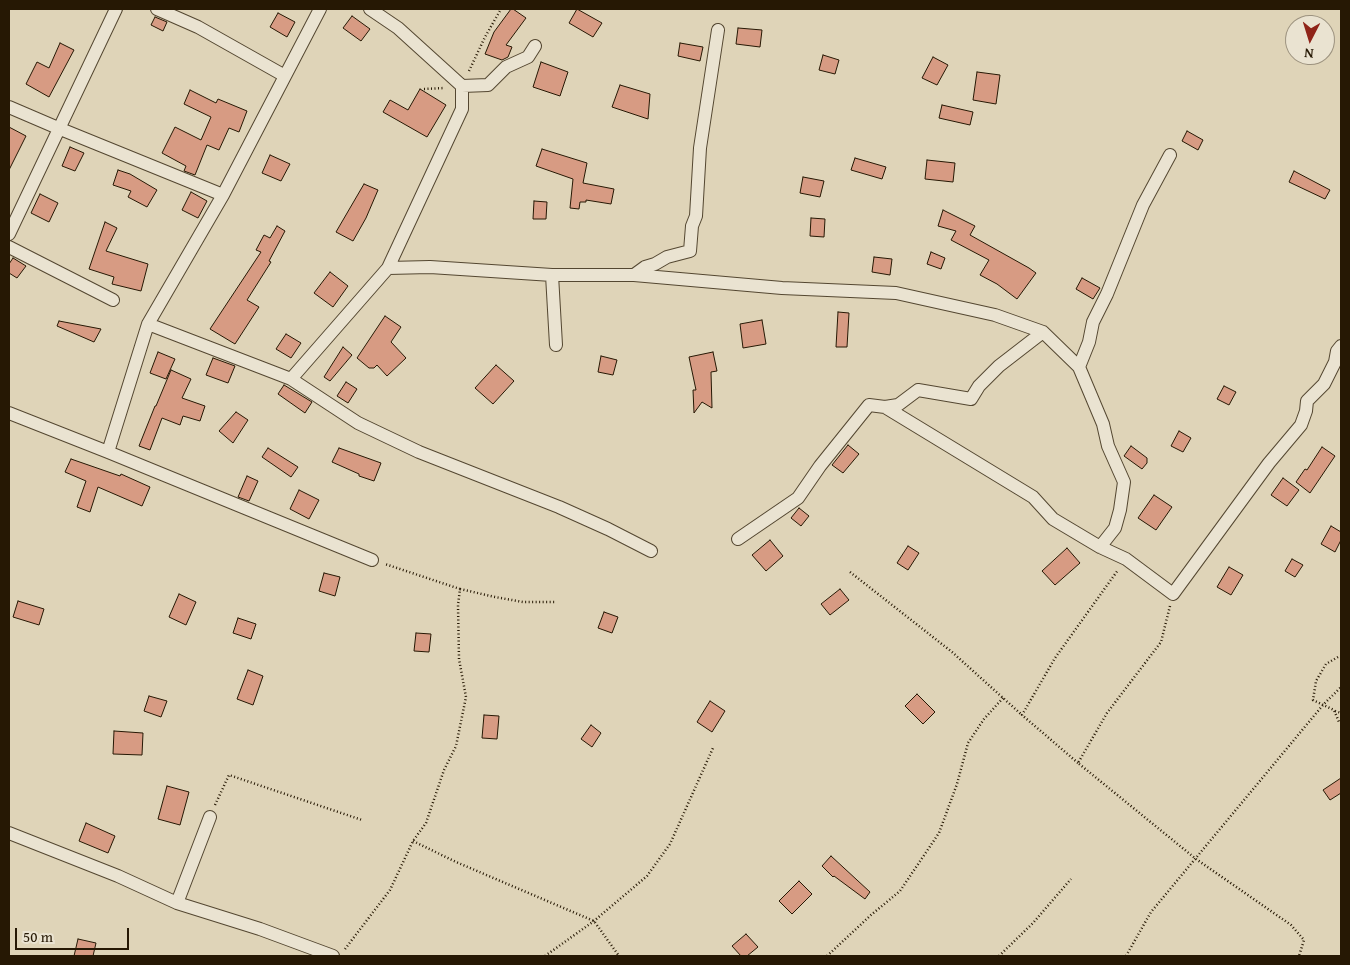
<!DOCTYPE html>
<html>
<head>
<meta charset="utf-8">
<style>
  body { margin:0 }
  #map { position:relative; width:1350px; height:965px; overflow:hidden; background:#dfd4b8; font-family:"Gentium Book Plus",serif }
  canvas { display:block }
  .frame { position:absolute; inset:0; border:10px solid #261804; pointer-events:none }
  .north { position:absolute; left:1285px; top:15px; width:50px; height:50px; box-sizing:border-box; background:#eae3d1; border:1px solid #9c927f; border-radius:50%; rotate:185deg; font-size:14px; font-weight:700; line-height:20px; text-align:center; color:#261804 }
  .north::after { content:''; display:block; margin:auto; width:18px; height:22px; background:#8f2418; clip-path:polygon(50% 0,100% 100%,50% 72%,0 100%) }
  .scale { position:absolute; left:15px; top:928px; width:114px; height:22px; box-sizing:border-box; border:2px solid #261804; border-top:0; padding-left:6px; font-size:15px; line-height:18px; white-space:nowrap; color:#261804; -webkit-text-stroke:4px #eae3d1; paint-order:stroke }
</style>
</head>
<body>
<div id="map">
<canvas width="1350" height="965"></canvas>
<div class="frame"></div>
<div class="north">N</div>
<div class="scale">50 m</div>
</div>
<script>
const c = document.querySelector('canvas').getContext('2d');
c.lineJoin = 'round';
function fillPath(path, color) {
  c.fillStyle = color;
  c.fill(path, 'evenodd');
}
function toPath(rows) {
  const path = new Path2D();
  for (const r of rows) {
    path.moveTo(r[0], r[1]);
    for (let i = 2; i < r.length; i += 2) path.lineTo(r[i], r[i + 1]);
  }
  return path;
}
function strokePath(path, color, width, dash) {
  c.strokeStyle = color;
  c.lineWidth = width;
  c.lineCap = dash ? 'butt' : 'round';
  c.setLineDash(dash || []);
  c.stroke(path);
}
const building = toPath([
  [511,9,513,9,526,18,506,45,512,47,508,57,502,60,485,54,494,32,511,9],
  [577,9,602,23,593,37,569,23,577,9],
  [278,13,295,22,287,37,270,27,278,13],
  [352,16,370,29,361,41,343,28,352,16],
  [155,17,167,22,163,31,151,25,155,17],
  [738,28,762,30,760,47,736,44,738,28],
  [60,43,74,50,49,97,26,84,37,62,49,68,60,43],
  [680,43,703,47,700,61,678,56,680,43],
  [823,55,839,60,835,74,819,70,823,55],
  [933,57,948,65,937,85,922,78,933,57],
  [541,62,568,72,560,96,533,87,541,62],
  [977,72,1000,75,996,104,973,100,977,72],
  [620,85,650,94,648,119,612,107,620,85],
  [420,89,446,105,427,137,383,112,390,100,408,110,420,89],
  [190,90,216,103,218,99,247,111,239,132,229,128,219,150,207,145,195,175,184,171,186,166,162,153,175,127,201,140,211,117,184,104,190,90],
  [942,105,973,112,970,125,939,118,942,105],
  [9,127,26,136,9,170,9,127],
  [1187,131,1203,140,1198,150,1182,141,1187,131],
  [70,147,84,153,75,171,62,166,70,147],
  [542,149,587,163,583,183,614,189,611,204,586,200,586,202,580,202,579,209,570,208,573,179,536,166,542,149],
  [270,155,290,164,281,181,262,173,270,155],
  [855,158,886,167,882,179,851,170,855,158],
  [927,160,955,163,953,182,925,179,927,160],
  [118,170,130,174,157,190,147,207,128,197,131,191,113,185,118,170],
  [1294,171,1330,190,1325,199,1289,182,1294,171],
  [803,177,824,181,820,197,800,193,803,177],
  [364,184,378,190,366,218,353,241,336,232,364,184],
  [191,192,207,201,198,218,182,210,191,192],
  [40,194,58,203,49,222,31,213,40,194],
  [534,201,547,202,546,219,533,219,534,201],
  [943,210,975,226,970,235,1029,268,1036,273,1017,299,997,284,980,275,989,260,951,240,956,231,938,226,943,210],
  [811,218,825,219,824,237,810,236,811,218],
  [105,222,117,228,106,251,148,264,141,291,112,284,114,277,89,269,105,222],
  [277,226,285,231,269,261,271,262,247,300,259,307,235,344,210,329,261,252,256,250,264,235,270,238,277,226],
  [931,252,945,258,941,269,927,264,931,252],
  [874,257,892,259,890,275,872,272,874,257],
  [13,258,26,266,17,278,9,273,9,264,13,258],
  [330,272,348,286,333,307,314,293,330,272],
  [1082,278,1100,288,1093,299,1076,289,1082,278],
  [838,312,849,313,847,347,836,347,838,312],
  [385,316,401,327,391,342,406,358,387,376,377,365,374,368,369,368,357,358,385,316],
  [762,320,766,344,743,348,740,324,762,320],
  [59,321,101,329,94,342,57,326,59,321],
  [286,334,301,343,291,358,276,349,286,334],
  [343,347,352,355,330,381,324,377,343,347],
  [158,352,175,359,166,379,150,373,158,352],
  [713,352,717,371,711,372,712,408,702,402,694,413,693,390,696,390,689,357,713,352],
  [601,356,617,360,613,375,598,372,601,356],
  [213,358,235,366,228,383,206,375,213,358],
  [496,365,514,381,493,404,475,388,496,365],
  [171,370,191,379,182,398,205,406,200,421,183,416,180,425,162,418,150,450,139,446,155,406,156,406,171,370],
  [346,382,357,389,348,403,337,396,346,382],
  [284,385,312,402,305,413,278,394,284,385],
  [1224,386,1236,392,1229,405,1217,399,1224,386],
  [236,412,248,420,233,443,219,431,236,412],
  [1179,431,1191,438,1183,452,1171,446,1179,431],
  [848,445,859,454,843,473,832,465,848,445],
  [1131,446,1147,458,1147,463,1142,469,1124,456,1131,446],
  [1322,447,1335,456,1310,493,1296,482,1305,469,1307,470,1322,447],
  [268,448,298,467,291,477,262,457,268,448],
  [339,448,381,463,374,481,359,476,359,474,332,462,339,448],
  [71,459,120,476,121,474,150,487,142,506,98,487,90,512,77,507,86,481,65,472,71,459],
  [247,476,258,481,249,501,238,497,247,476],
  [1283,478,1299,490,1287,506,1271,495,1283,478],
  [299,490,319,500,309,519,290,509,299,490],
  [1154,495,1172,507,1156,530,1138,518,1154,495],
  [799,508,809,516,801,526,791,518,799,508],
  [1331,526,1341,532,1341,540,1335,552,1321,544,1331,526],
  [770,540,783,556,766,571,752,555,770,540],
  [908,546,919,553,908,570,897,563,908,546],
  [1067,548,1080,563,1055,585,1042,571,1067,548],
  [1292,559,1303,565,1295,577,1285,571,1292,559],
  [1229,567,1243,575,1231,595,1217,587,1229,567],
  [324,573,340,577,335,596,319,591,324,573],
  [840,589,849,600,830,615,821,604,840,589],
  [179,594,196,602,186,625,169,617,179,594],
  [18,601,44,609,39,625,13,617,18,601],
  [604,612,618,617,612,633,598,628,604,612],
  [238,618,256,624,251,639,233,633,238,618],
  [416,633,431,634,429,652,414,651,416,633],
  [248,670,263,676,253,705,237,699,248,670],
  [917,694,935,712,923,724,905,706,917,694],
  [149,696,167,701,161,717,144,711,149,696],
  [710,701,725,711,712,732,697,722,710,701],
  [484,715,499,716,497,739,482,738,484,715],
  [591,725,601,733,592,747,581,739,591,725],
  [114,731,143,733,142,755,113,754,114,731],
  [1341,778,1341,793,1330,800,1323,790,1341,778],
  [167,786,189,792,180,825,158,819,167,786],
  [86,823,115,836,108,853,79,841,86,823],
  [831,856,870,892,865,899,834,876,833,877,822,866,831,856],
  [799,881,812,894,792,914,779,901,799,881],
  [746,934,758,947,747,956,741,956,732,946,746,934],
  [78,939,96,943,93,956,74,956,78,939]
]);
const path = toPath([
  [469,71,485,37,501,9],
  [424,89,445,88],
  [850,572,952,652,1022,715],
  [460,589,495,597,523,602,556,602],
  [1170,606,1161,642,1107,713,1078,763,1196,859,1291,925,1304,940,1299,956],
  [1338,657,1326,664,1316,681,1313,700,1334,710,1339,722,1341,723],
  [1335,711,1341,713],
  [1078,763,1022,715,1055,658,1118,570],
  [215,805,229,775,362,820],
  [413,841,456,862,594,921,619,956],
  [345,949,390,890,413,841,426,823,444,770,456,746,466,697,459,659,458,605,460,589,385,564],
  [545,956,594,921,647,876,670,844,713,748],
  [827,956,871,915,900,891,939,833,957,784,968,743,984,719,1003,698],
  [999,956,1033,923,1071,879],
  [1126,956,1151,912,1323,705,1341,687]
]);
const street = toPath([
  [157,9,198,27,285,76],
  [370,9,398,28,462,86],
  [9,107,58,128,223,195],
  [9,234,116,9],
  [9,247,113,300],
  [388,268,462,109,462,86,488,85,506,67,528,57,535,46],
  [552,275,556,345],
  [634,275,645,267,655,264,667,257,690,251,692,226,696,216,700,148,718,30],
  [148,324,291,379,358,423,419,452,559,507,608,529,651,551],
  [1079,367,1089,342,1093,322,1107,294,1143,205,1170,155],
  [291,379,388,268,430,267,552,275,634,275,782,288,896,293,995,315,1043,332,1079,367,1103,424,1108,446,1124,482,1120,510,1115,528,1100,547],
  [885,407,898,405,918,390,971,399,979,386,999,366,1043,332],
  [9,413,108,452,372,560],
  [108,452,148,324,223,195,320,9],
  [738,539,798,498,820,466,869,405,885,407,1033,497,1053,519,1100,547,1126,559,1173,594,1269,463,1301,425,1306,411,1307,401,1324,384,1335,362,1337,351,1341,346],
  [9,833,118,876,177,903,260,929,333,956],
  [177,903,210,817]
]);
fillPath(building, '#d79b83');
strokePath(building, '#261804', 1);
strokePath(street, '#544731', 14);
strokePath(path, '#261804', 2.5, [1, 2.5]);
strokePath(street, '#eae3d1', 12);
</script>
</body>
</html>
